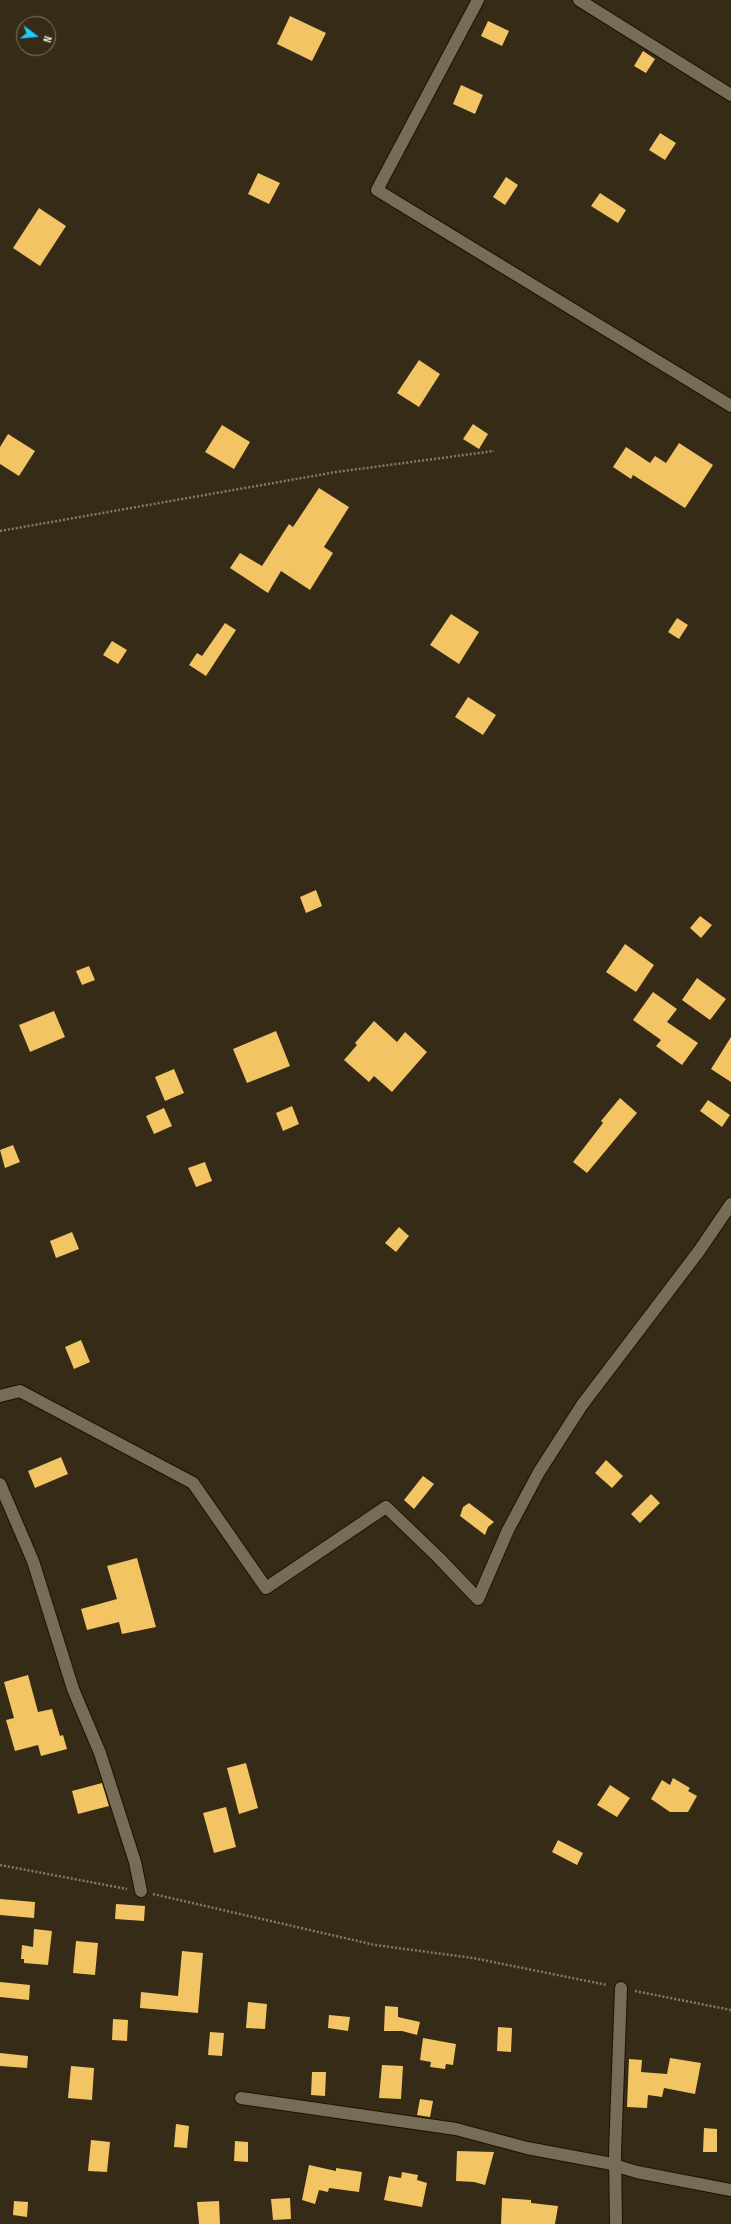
<!DOCTYPE html>
<html>
<head>
<meta charset="utf-8">
<style>
  body { margin:0 }
  #map { position:relative; width:731px; height:2224px; overflow:hidden; background:#352b17; font-family:"Sofia Sans Condensed",sans-serif }
  canvas { display:block }
  .north { position:absolute; left:16px; top:16px; width:40px; height:40px; box-sizing:border-box; background:#352b17; border:1px solid #827968; border-radius:50%; rotate:106deg; font-size:11px; font-weight:700; line-height:16px; text-align:center; color:#f5eee2 }
  .north::after { content:''; display:block; margin:auto; width:14px; height:18px; background:#1ec9fd; clip-path:polygon(50% 0,100% 100%,50% 72%,0 100%) }
</style>
</head>
<body>
<div id="map">
<canvas width="731" height="2224"></canvas>
<div class="north">N</div>
</div>
<script>
const c = document.querySelector('canvas').getContext('2d');
c.lineJoin = 'round';
function fillPath(path, color) {
  c.fillStyle = color;
  c.fill(path, 'evenodd');
}
function toPath(rows) {
  const path = new Path2D();
  for (const r of rows) {
    path.moveTo(r[0], r[1]);
    for (let i = 2; i < r.length; i += 2) path.lineTo(r[i], r[i + 1]);
  }
  return path;
}
function strokePath(path, color, width, dash) {
  c.strokeStyle = color;
  c.lineWidth = width;
  c.lineCap = dash ? 'butt' : 'round';
  c.setLineDash(dash || []);
  c.stroke(path);
}
const building = toPath([
  [290,16,326,33,312,61,277,44],
  [488,21,509,31,502,46,481,36],
  [643,51,655,59,646,73,634,66],
  [461,85,483,95,475,114,453,104],
  [660,133,676,143,665,160,649,150],
  [258,173,280,183,269,204,248,194],
  [506,177,518,185,505,205,493,197],
  [600,193,626,210,618,223,591,206],
  [39,208,66,226,40,266,13,248],
  [419,360,440,374,419,407,397,393],
  [473,424,488,434,479,449,463,439],
  [222,425,250,442,234,469,205,452],
  [8,434,35,451,19,476,0,464,0,447],
  [679,443,713,465,685,508,633,475,631,479,613,467,626,447,650,463,655,456,666,463],
  [319,488,349,507,324,547,333,553,310,590,281,571,268,593,230,568,240,553,262,566,289,524,293,527],
  [451,614,479,632,459,664,430,645],
  [677,618,688,625,679,639,668,632],
  [225,623,236,630,206,676,189,665,197,653,202,656],
  [112,641,127,650,118,664,103,655],
  [468,697,496,715,483,735,455,717],
  [316,890,322,906,306,913,300,897],
  [700,916,712,925,701,938,690,928],
  [625,944,654,965,636,992,606,972],
  [89,966,95,980,82,985,76,971],
  [697,978,726,999,710,1020,682,1000],
  [653,992,677,1009,667,1022,698,1043,682,1065,656,1046,661,1040,633,1020],
  [54,1011,65,1037,30,1052,19,1025],
  [374,1021,397,1042,405,1032,427,1052,392,1092,374,1076,369,1082,344,1060,357,1045,355,1043],
  [276,1031,290,1066,247,1083,233,1049],
  [731,1037,731,1082,711,1069],
  [174,1069,184,1093,165,1101,155,1077],
  [620,1098,637,1113,587,1173,573,1162,603,1123,601,1121],
  [708,1100,730,1115,722,1127,700,1111],
  [292,1106,299,1124,283,1131,276,1113],
  [164,1108,172,1126,154,1134,146,1116],
  [13,1145,20,1162,5,1168,0,1150],
  [205,1162,212,1181,196,1187,188,1168],
  [399,1227,409,1236,396,1252,385,1243],
  [72,1232,79,1249,56,1258,50,1241],
  [81,1340,90,1362,74,1369,65,1347],
  [61,1457,68,1474,35,1488,28,1471],
  [606,1460,623,1476,612,1488,595,1473],
  [423,1476,434,1484,414,1509,404,1500],
  [651,1494,660,1503,640,1523,631,1514],
  [469,1503,494,1522,488,1527,485,1535,460,1516,463,1507],
  [137,1558,156,1627,122,1634,119,1622,87,1630,81,1609,117,1599,107,1566],
  [28,1675,38,1712,52,1709,60,1736,63,1735,67,1749,41,1756,38,1745,15,1751,6,1720,14,1718,4,1682],
  [246,1763,258,1808,239,1814,227,1768],
  [673,1778,690,1788,688,1791,697,1796,688,1812,670,1812,651,1799,662,1780,670,1785],
  [102,1783,109,1806,78,1814,72,1791],
  [610,1785,630,1798,617,1817,597,1805],
  [226,1807,236,1847,214,1853,203,1813],
  [558,1840,583,1853,577,1865,552,1852],
  [0,1899,35,1902,34,1918,0,1915],
  [116,1904,145,1906,144,1921,115,1919],
  [34,1929,52,1931,48,1965,24,1963,24,1959,21,1959,22,1945,33,1947],
  [76,1941,98,1943,95,1975,73,1973],
  [182,1951,203,1953,198,2013,140,2008,141,1992,178,1996],
  [0,1982,30,1985,29,2000,0,1997],
  [248,2002,267,2004,265,2029,246,2028],
  [385,2006,398,2007,398,2017,420,2022,417,2035,402,2031,384,2031],
  [329,2015,350,2017,348,2031,328,2028],
  [113,2019,128,2020,127,2041,112,2040],
  [498,2027,512,2028,511,2052,497,2051],
  [210,2032,224,2033,222,2056,208,2055],
  [423,2038,456,2044,453,2065,446,2064,445,2069,430,2067,431,2062,420,2060],
  [0,2053,28,2056,27,2068,0,2066],
  [670,2058,701,2063,695,2094,664,2088,662,2097,648,2095,647,2108,627,2107,629,2059,642,2060,641,2072,667,2074],
  [382,2065,403,2066,401,2099,379,2098],
  [71,2066,94,2068,92,2100,68,2098],
  [312,2072,326,2072,325,2096,311,2095],
  [420,2099,433,2101,430,2117,417,2115],
  [176,2124,189,2126,187,2148,174,2147],
  [704,2128,717,2129,717,2152,703,2152],
  [91,2140,110,2142,107,2172,88,2171],
  [235,2141,248,2142,248,2162,234,2161],
  [457,2151,494,2152,485,2185,474,2182,456,2181],
  [309,2165,336,2171,336,2168,362,2172,359,2192,329,2188,328,2192,319,2190,315,2204,302,2200],
  [402,2172,418,2175,417,2180,427,2183,422,2207,384,2200,389,2176,401,2178],
  [290,2198,291,2219,273,2220,271,2199],
  [502,2198,531,2200,531,2203,558,2206,555,2224,501,2224],
  [14,2201,28,2202,27,2217,13,2215],
  [219,2201,220,2224,199,2224,197,2202]
]);
const path = toPath([
  [0,531,336,472,494,451],
  [0,1865,127,1889],
  [153,1894,375,1945,473,1958,607,1985],
  [635,1991,731,2010]
]);
const street = toPath([
  [478,0,377,190,731,406],
  [579,0,731,95],
  [0,1396,20,1391,193,1483,266,1588,386,1507,439,1558,478,1599,508,1530,539,1472,582,1405,699,1251,731,1204],
  [0,1484,33,1561,73,1689,100,1753,135,1862,141,1891],
  [241,2098,456,2129,527,2148,607,2163,637,2172,731,2190],
  [616,2224,615,2153,621,1988]
]);
fillPath(building, '#f3c464');
strokePath(street, '#1c1302', 14);
strokePath(path, '#837b6a', 2.5, [2, 2]);
strokePath(street, '#776c56', 12);
</script>
</body>
</html>
